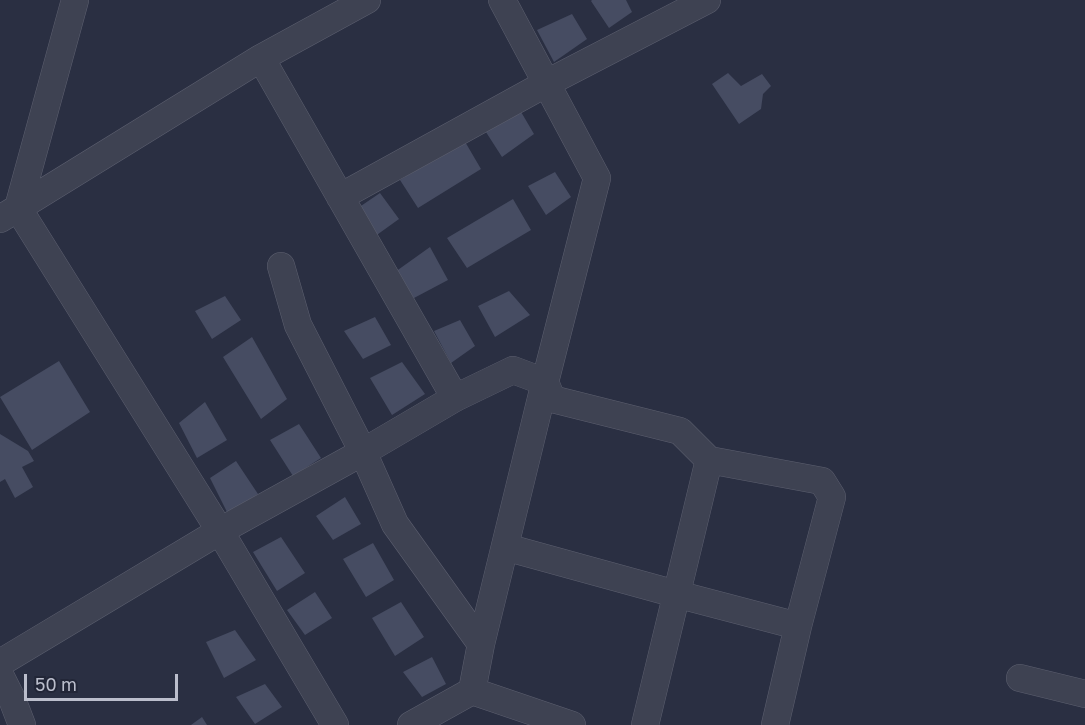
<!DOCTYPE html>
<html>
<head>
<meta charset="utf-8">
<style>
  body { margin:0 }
  #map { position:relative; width:1085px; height:725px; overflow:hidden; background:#2a2f42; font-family:"Golos Text",sans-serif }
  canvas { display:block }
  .scale { position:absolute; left:24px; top:674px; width:154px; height:27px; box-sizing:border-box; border:3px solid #bbbecc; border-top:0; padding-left:8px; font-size:18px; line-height:21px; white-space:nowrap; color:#bbbecc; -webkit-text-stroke:4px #222637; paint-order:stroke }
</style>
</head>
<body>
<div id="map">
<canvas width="1085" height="725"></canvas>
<div class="scale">50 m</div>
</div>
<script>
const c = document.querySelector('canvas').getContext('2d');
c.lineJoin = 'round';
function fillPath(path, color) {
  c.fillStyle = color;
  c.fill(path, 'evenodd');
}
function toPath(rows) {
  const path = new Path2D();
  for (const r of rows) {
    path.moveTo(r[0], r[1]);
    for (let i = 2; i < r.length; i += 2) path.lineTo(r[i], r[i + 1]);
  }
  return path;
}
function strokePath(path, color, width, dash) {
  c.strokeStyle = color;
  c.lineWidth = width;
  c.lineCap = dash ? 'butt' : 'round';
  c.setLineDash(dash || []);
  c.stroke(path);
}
const building = toPath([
  [592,0,626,0,632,12,609,28,591,1],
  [572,14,587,39,554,62,537,30],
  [728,73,741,86,762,74,771,86,763,94,761,109,739,124,712,84],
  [517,105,534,134,502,157,484,129],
  [464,140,481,169,418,208,400,180],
  [555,172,571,197,546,215,528,186],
  [380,193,399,219,374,237,355,210],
  [513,199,531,230,467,268,447,238],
  [430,247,448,280,414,298,395,272],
  [509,291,530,315,495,337,478,306],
  [225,296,241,320,212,339,195,311],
  [375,317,391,345,363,359,344,331],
  [460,320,475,346,451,363,434,331],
  [252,337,287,399,261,419,223,357],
  [59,361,90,412,32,450,0,397],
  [402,362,425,394,392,415,370,378],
  [205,402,227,440,197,458,179,423],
  [299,424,321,458,293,476,270,440],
  [0,434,28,451,34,461,22,467,33,487,15,498,5,479,0,482],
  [236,461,258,494,228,514,210,478],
  [345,497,361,524,333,540,316,516],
  [281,537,305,573,277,591,253,552],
  [373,543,394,580,366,597,343,559],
  [315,592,332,618,305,635,287,610],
  [401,602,424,637,395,656,372,618],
  [235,630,256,660,224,678,206,642],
  [432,657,446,684,422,697,403,672],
  [265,684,282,707,255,724,236,697],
  [202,717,207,725,191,725]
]);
const minor = toPath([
  [75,0,18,208,220,531,335,725],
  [261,58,455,398],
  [340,197,547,83,707,0],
  [0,219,261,58,367,0],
  [281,266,298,325,363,452,395,524,481,644],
  [545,382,552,399,680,431,709,460,645,725],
  [545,382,481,644,472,691,572,725],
  [709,460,822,481,832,497,798,626,775,725],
  [505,547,676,594,798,626],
  [0,663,220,531,363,452,455,398,513,370,545,382,597,178,502,0],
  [0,675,12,699,22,725],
  [1020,678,1085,694],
  [411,725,472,691]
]);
fillPath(building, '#464c62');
strokePath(minor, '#5c5f6f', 28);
strokePath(minor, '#3e4252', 27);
</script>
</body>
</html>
